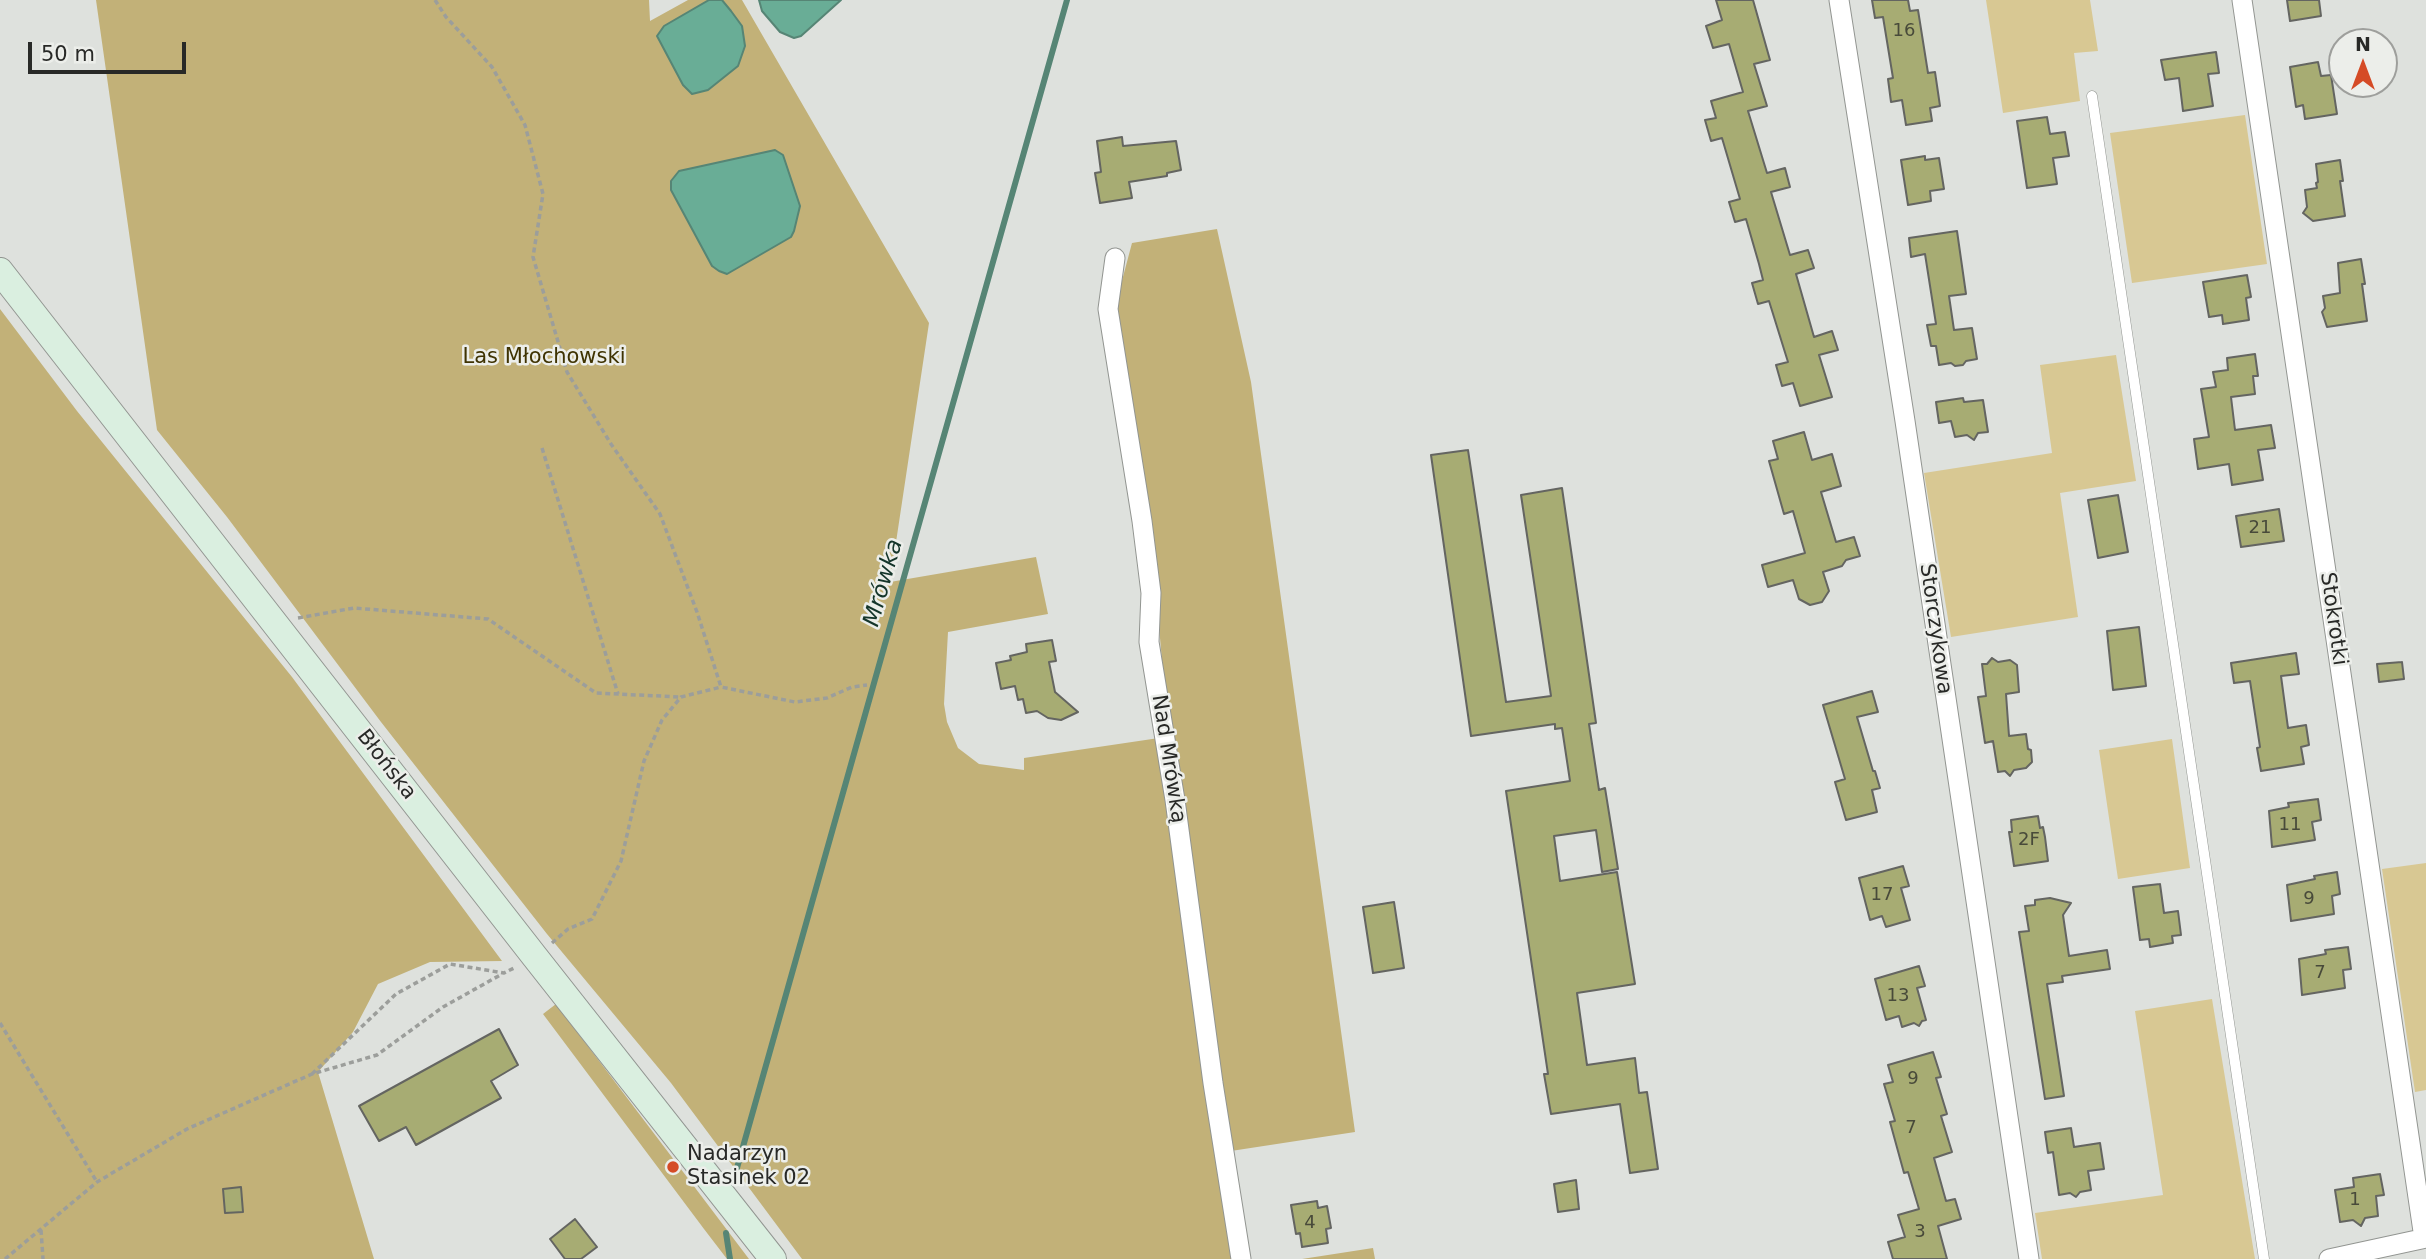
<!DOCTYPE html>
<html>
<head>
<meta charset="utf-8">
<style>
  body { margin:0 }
  #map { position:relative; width:2426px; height:1259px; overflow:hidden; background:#dee1dd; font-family:"DejaVu Sans",sans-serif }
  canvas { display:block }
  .north { position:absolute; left:2328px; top:28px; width:70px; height:70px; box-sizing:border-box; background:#eceeea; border:2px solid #9e9f9c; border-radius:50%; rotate:0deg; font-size:19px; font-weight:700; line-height:28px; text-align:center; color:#282927 }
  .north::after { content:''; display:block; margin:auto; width:24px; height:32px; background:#d54b26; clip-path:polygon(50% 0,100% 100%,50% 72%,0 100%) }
  .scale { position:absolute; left:28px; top:42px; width:158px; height:32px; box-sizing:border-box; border:4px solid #282927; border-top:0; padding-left:9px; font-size:21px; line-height:24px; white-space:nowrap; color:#282927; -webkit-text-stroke:5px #eceeea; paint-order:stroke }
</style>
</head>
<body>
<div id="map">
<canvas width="2426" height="1259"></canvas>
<div class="north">N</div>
<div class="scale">50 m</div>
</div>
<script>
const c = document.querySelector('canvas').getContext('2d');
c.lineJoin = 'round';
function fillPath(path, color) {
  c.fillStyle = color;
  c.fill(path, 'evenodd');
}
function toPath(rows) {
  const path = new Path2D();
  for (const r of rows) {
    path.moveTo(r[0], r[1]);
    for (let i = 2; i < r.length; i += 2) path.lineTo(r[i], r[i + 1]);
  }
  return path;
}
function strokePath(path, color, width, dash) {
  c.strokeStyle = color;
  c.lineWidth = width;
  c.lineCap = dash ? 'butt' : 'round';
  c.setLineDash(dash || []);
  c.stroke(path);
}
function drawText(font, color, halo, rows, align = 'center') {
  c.font = font + ' "DejaVu Sans",sans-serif';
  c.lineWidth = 5;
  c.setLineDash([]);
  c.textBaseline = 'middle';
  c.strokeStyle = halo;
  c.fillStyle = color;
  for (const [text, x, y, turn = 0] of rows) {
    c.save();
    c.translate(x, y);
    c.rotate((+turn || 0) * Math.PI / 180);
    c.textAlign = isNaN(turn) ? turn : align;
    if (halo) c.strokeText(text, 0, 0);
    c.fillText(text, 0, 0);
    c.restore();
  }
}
const green = toPath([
  [1986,0,2090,0,2098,51,2074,53,2080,101,2003,113],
  [2245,115,2267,264,2132,283,2110,133],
  [2116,355,2136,481,2060,493,2078,617,1951,637,1924,473,2052,453,2040,365],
  [2172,739,2190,868,2118,879,2099,750],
  [2426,863,2426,1090,2415,1092,2382,869],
  [2212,999,2255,1259,2042,1259,2035,1213,2163,1195,2135,1011]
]);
const forest = toPath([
  [96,0,649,0,650,21,688,0,742,0,929,323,890,582,1036,557,1048,614,948,632,944,704,947,722,958,748,979,764,1024,770,1024,758,1159,738,1235,1259,802,1259,671,1083,547,934,381,722,227,517,157,430],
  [1217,229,1251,382,1355,1132,1231,1151,1169,737,1156,594,1115,307,1132,243],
  [0,309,77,411,292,677,502,961,430,962,378,984,353,1032,318,1072,374,1259,0,1259],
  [556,1004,749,1259,727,1259,704,1229,543,1014],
  [1373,1248,1375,1259,1302,1259]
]);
const water = toPath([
  [709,0,722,0,731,11,742,26,745,46,738,66,708,90,692,94,683,85,657,36,664,26,709,0],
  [759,0,841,0,801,36,794,38,780,32,762,11,759,0],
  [775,150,783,155,800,206,794,231,791,237,727,274,719,271,712,266,671,190,671,181,679,171,775,150]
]);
const stream = toPath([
  [735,1175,1067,0],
  [726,1233,730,1259]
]);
const building = toPath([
  [1716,0,1753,0,1770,60,1754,64,1767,106,1748,111,1767,173,1785,168,1790,187,1771,192,1790,255,1808,250,1814,268,1796,274,1814,337,1832,331,1838,350,1819,355,1832,397,1800,406,1793,383,1782,386,1776,365,1788,362,1769,301,1758,304,1752,283,1763,280,1759,264,1746,219,1735,222,1729,202,1740,199,1722,138,1711,141,1705,120,1716,118,1711,101,1743,92,1729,44,1713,48,1706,26,1722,20,1716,0],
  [1872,0,1908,0,1910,11,1918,10,1928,73,1935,72,1940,106,1930,108,1932,121,1906,125,1902,100,1891,102,1888,79,1893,78,1883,17,1875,18,1872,0],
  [2287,0,2319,0,2321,16,2290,21,2287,0],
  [2216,52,2219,73,2208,74,2213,106,2183,111,2179,78,2165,80,2161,60,2216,52],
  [2318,62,2321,76,2331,75,2337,114,2305,119,2303,105,2296,107,2290,67,2318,62],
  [2047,117,2050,134,2065,132,2069,156,2053,158,2057,184,2027,188,2017,121,2047,117],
  [1122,137,1123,146,1176,141,1181,170,1167,173,1167,176,1129,182,1132,198,1100,203,1095,173,1101,172,1097,141,1122,137],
  [1925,156,1925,160,1939,158,1944,189,1930,191,1931,201,1908,205,1901,160,1925,156],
  [2340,160,2343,181,2340,181,2345,216,2313,221,2303,213,2307,207,2305,190,2317,188,2316,183,2318,182,2316,164,2340,160],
  [1957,231,1966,294,1949,296,1954,330,1972,328,1977,359,1966,361,1963,365,1955,366,1951,363,1939,365,1936,346,1931,346,1927,325,1936,324,1925,254,1911,257,1909,238,1957,231],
  [2361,259,2365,284,2362,284,2367,321,2327,327,2322,312,2325,308,2323,296,2340,293,2338,263,2361,259],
  [2247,275,2251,297,2246,298,2249,320,2223,324,2222,315,2209,317,2203,282,2247,275],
  [2255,354,2258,376,2253,376,2255,394,2231,397,2235,430,2271,425,2275,448,2258,450,2263,480,2232,485,2229,464,2198,469,2194,439,2209,437,2201,389,2216,387,2213,372,2228,370,2227,358,2255,354],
  [1963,398,1964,402,1983,400,1988,432,1978,433,1974,440,1967,435,1955,437,1951,421,1939,423,1936,402,1963,398],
  [1804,432,1812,460,1832,454,1841,486,1821,492,1836,542,1854,537,1860,556,1846,560,1842,566,1823,572,1829,591,1822,602,1810,605,1799,599,1793,580,1768,587,1762,565,1805,553,1793,511,1784,514,1769,461,1778,459,1773,441,1804,432],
  [1468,450,1506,702,1551,696,1521,495,1562,488,1596,723,1589,724,1599,790,1605,788,1618,869,1602,872,1596,830,1554,836,1560,881,1617,872,1635,984,1577,993,1587,1065,1635,1058,1639,1093,1647,1092,1658,1169,1630,1173,1620,1104,1551,1114,1544,1074,1548,1074,1506,791,1570,781,1562,728,1555,729,1555,724,1471,736,1431,455,1468,450],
  [2118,495,2128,552,2098,558,2088,500,2118,495],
  [2279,509,2284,541,2241,547,2236,516,2279,509],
  [2139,627,2146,686,2113,690,2107,631,2139,627],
  [1052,640,1056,661,1049,662,1055,692,1078,712,1061,720,1048,718,1037,711,1026,713,1023,699,1018,700,1015,686,1001,689,996,663,1011,660,1010,656,1027,652,1026,644,1052,640],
  [2296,653,2299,674,2281,676,2288,728,2306,725,2309,745,2301,747,2304,764,2261,771,2257,748,2260,747,2250,681,2234,683,2231,663,2296,653],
  [1992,658,1998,662,2010,660,2017,665,2019,692,2006,694,2009,736,2026,734,2028,749,2031,750,2032,762,2026,768,2014,770,2010,776,2005,771,1998,772,1993,741,1985,743,1978,697,1986,696,1982,664,1987,664,1992,658],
  [2402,662,2404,679,2379,682,2377,664,2402,662],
  [1872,691,1878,712,1857,717,1873,771,1875,771,1880,788,1872,790,1877,812,1846,820,1835,782,1845,779,1823,705,1872,691],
  [2318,799,2321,820,2312,822,2315,840,2272,847,2269,811,2289,807,2288,803,2318,799],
  [2038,816,2040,828,2043,827,2045,837,2048,861,2014,866,2009,832,2012,832,2011,820,2038,816],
  [1903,866,1909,886,1901,888,1910,920,1886,927,1882,916,1870,920,1859,878,1903,866],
  [2337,872,2340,894,2332,896,2334,914,2291,921,2287,885,2315,879,2314,876,2337,872],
  [2160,884,2164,913,2178,911,2181,935,2172,936,2173,943,2150,947,2149,939,2140,940,2133,887,2160,884],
  [2050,898,2071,903,2063,915,2069,956,2107,950,2110,969,2062,976,2063,982,2047,984,2064,1096,2045,1099,2019,932,2029,931,2025,906,2035,905,2035,900,2050,898],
  [1394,902,1404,968,1373,973,1363,907,1394,902],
  [2348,947,2351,969,2343,970,2345,988,2302,995,2299,959,2326,954,2325,950,2348,947],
  [1919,966,1925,986,1917,988,1926,1020,1922,1021,1919,1026,1914,1023,1902,1027,1899,1016,1886,1020,1875,979,1919,966],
  [499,1029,518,1065,491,1081,501,1098,416,1145,406,1127,379,1141,359,1106,499,1029],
  [1933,1052,1941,1077,1936,1078,1947,1114,1941,1116,1952,1152,1934,1158,1946,1201,1955,1199,1961,1219,1938,1226,1947,1259,1893,1259,1888,1242,1905,1237,1898,1215,1919,1209,1908,1172,1904,1173,1890,1122,1895,1121,1884,1084,1893,1082,1888,1065,1933,1052],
  [2071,1128,2074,1147,2100,1143,2104,1169,2088,1171,2091,1190,2080,1192,2076,1197,2070,1193,2059,1195,2053,1152,2048,1153,2045,1132,2071,1128],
  [2380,1174,2384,1195,2376,1196,2378,1216,2365,1218,2361,1226,2353,1220,2340,1222,2335,1190,2354,1187,2353,1178,2380,1174],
  [1576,1180,1579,1209,1558,1212,1554,1184,1576,1180],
  [241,1187,243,1212,225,1213,223,1189,241,1187],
  [1317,1201,1318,1208,1327,1206,1331,1228,1326,1229,1328,1243,1302,1247,1300,1233,1296,1234,1291,1205,1317,1201],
  [575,1219,597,1247,581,1259,565,1259,550,1239,575,1219]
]);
const path = toPath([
  [435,0,446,17,492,67,525,125,543,194,533,257,567,372,611,444,660,514,697,612,721,687,795,702,827,698,852,687,867,685],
  [542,448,618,694],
  [298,618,354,608,488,619,596,693,680,697],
  [552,943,568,929,592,919,621,861,644,761,662,720,681,697,721,687],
  [0,1023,97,1182],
  [312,1074,396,994,450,964,504,973,514,968],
  [41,1230,43,1259],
  [5,1259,97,1182,187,1129,312,1074,377,1055,443,1007,502,974]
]);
const lane = toPath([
  [2092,96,2264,1259]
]);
const street = toPath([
  [1839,0,1905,421,2029,1259],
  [2242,0,2424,1238],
  [1115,258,1108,309,1142,521,1151,593,1149,642,1175,800,1213,1083,1241,1259],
  [2329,1259,2426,1238]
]);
const secondary = toPath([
  [0,271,535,957,773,1259]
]);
const markers = [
  [673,1167,7,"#d54b26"]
];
const numberNames = [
  ["16",1904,31],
  ["21",2260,528],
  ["11",2290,825],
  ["2F",2029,840],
  ["17",1882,895],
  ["9",2309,899],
  ["7",2320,973],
  ["13",1898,996],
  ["9",1913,1079],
  ["7",1911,1128],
  ["1",2355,1200],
  ["4",1310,1223],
  ["3",1920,1232]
];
const parkNames = [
  ["Las Młochowski",544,358]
];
const streetNames = [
  ["Stokrotki",2333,619,82],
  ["Storczykowa",1935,629,82],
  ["Nad Mrówką",1168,759,81],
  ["Błońska",386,765,52]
];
const poiNames = [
  ["Nadarzyn",687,1155],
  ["Stasinek 02",687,1179]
];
const waterNames = [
  ["Mrówka",884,583,-74]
];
fillPath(green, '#d8c893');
fillPath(forest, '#c2b178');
fillPath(water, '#69ad96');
strokePath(water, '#568575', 2);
strokePath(stream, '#568575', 6);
fillPath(building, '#a7ac73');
strokePath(building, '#646561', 2);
strokePath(lane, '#929591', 11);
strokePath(street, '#929591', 21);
strokePath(secondary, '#929591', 28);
strokePath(path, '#9c9e9b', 3.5, [5, 3.5]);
strokePath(lane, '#fff', 10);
strokePath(street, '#fff', 19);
strokePath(secondary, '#daefe0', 26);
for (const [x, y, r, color] of markers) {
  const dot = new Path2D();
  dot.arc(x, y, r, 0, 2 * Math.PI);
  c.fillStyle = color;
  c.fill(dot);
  strokePath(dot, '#eceeea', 2.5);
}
drawText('18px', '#484a3a', null, numberNames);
drawText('21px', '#3f3302', '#eceeea', parkNames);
drawText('21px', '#282927', '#eceeea', streetNames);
drawText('21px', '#282927', '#eceeea', poiNames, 'left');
drawText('italic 23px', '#14352a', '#eceeea', waterNames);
</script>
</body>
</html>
